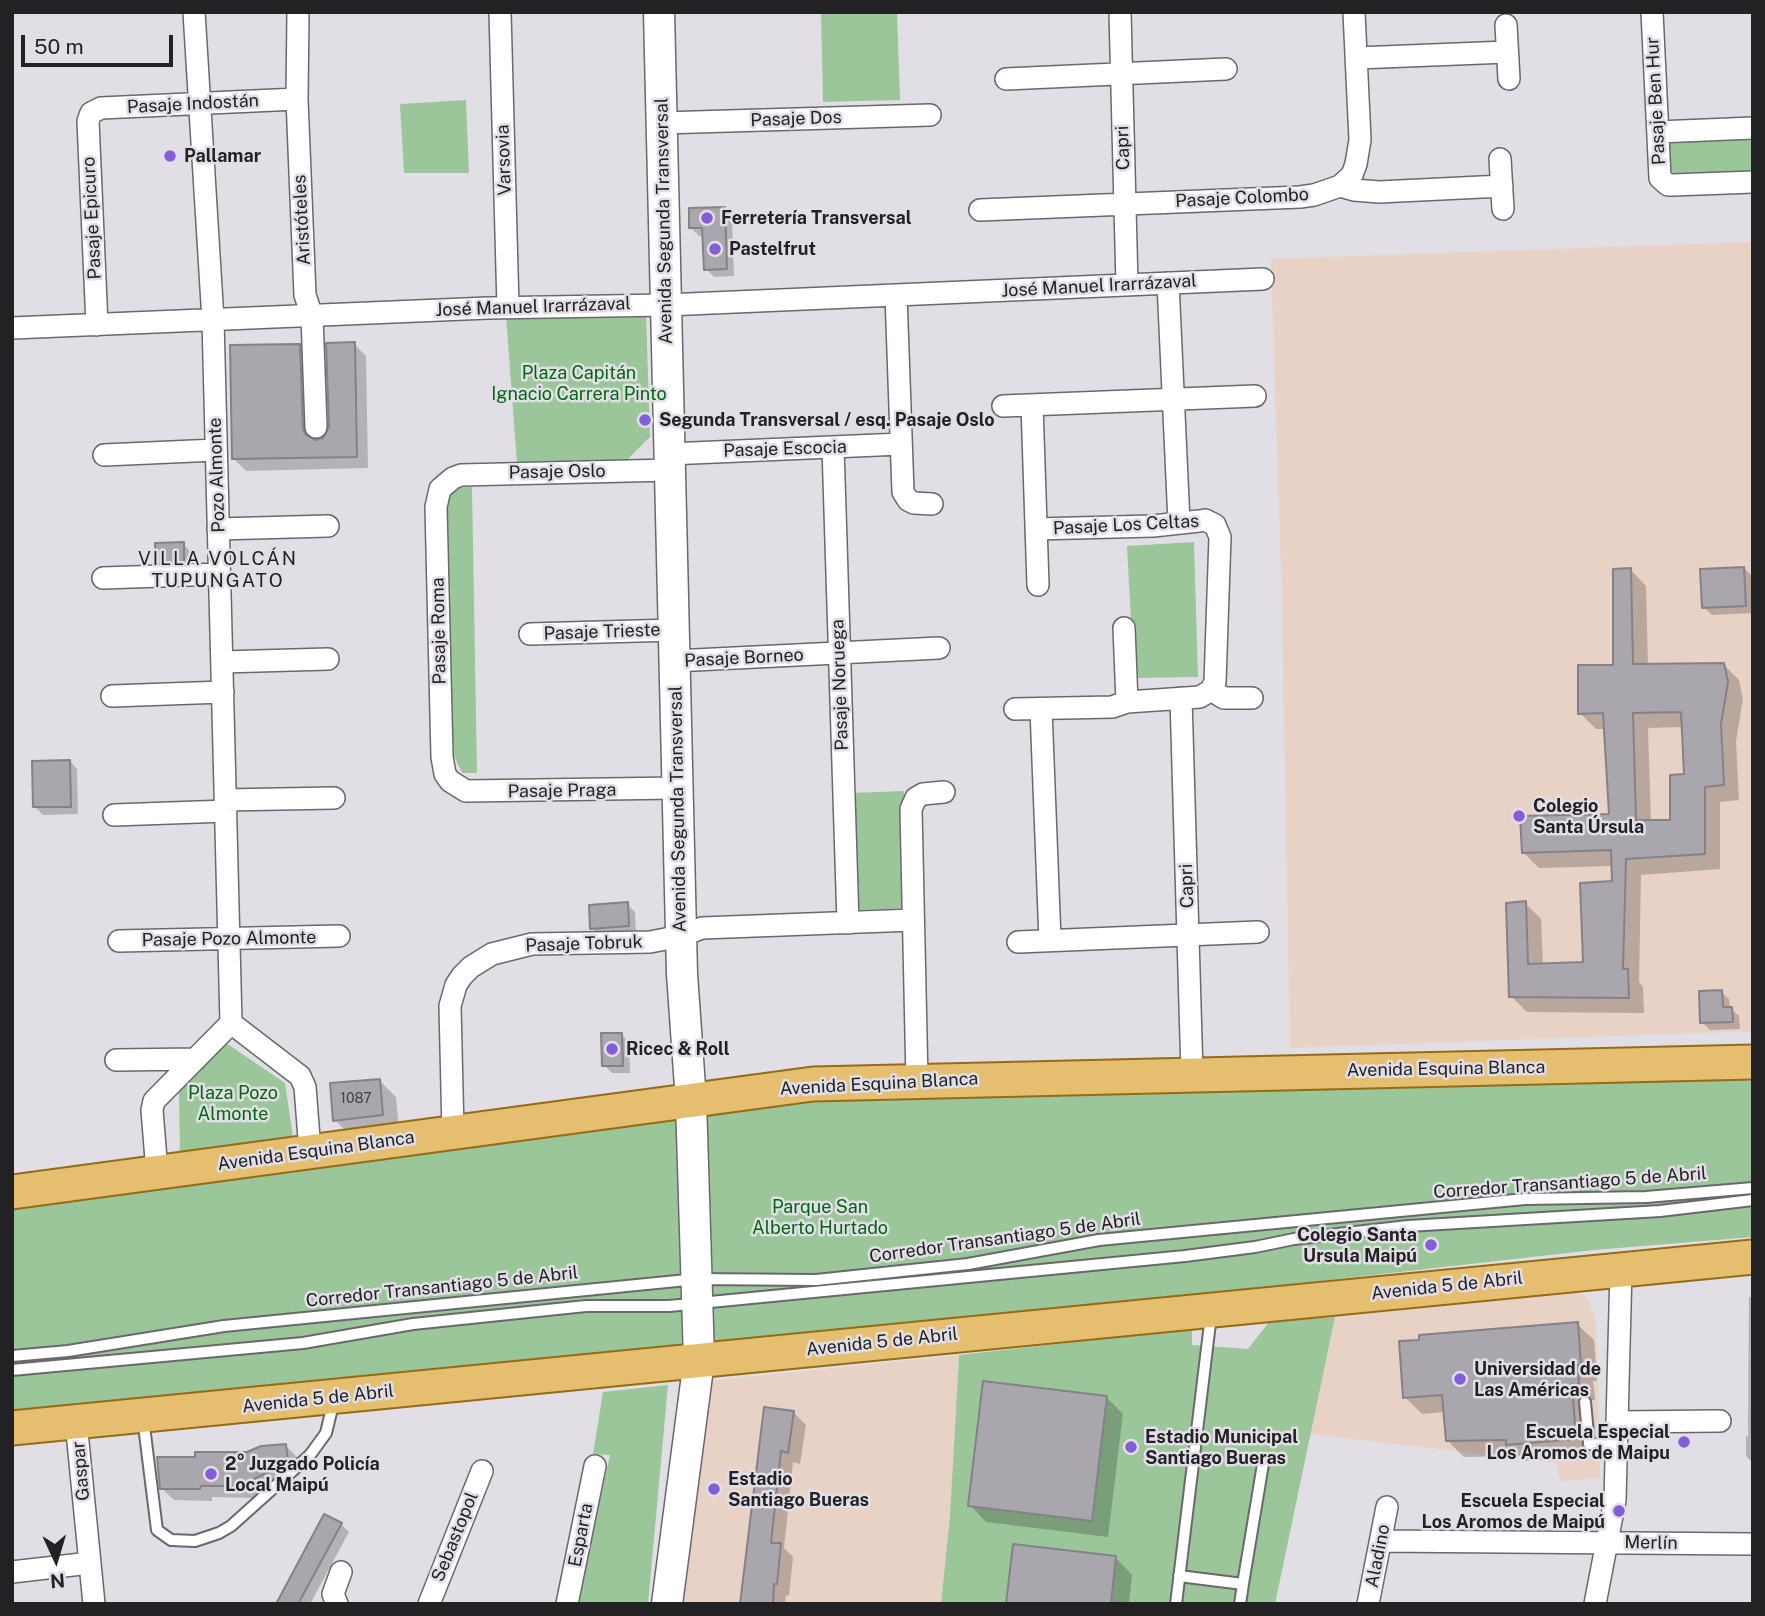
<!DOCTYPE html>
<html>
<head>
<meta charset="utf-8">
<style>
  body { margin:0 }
  #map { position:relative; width:1765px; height:1616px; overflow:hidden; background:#e1dfe5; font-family:"Public Sans",sans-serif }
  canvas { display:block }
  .frame { position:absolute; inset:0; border:14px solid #222123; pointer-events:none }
  .north { position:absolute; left:21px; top:1525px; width:70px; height:70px; -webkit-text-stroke:5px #e1dfe5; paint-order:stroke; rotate:176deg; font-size:19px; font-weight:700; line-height:28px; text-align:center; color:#222123 }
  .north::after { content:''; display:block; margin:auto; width:24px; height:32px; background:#222123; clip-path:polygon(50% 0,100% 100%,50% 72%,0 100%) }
  .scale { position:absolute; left:21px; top:35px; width:152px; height:32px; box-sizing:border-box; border:4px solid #222123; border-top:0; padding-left:9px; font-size:21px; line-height:24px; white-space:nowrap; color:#222123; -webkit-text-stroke:5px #e1dfe5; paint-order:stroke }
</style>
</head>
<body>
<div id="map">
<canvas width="1765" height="1616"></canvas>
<div class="frame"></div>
<div class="north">N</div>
<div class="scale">50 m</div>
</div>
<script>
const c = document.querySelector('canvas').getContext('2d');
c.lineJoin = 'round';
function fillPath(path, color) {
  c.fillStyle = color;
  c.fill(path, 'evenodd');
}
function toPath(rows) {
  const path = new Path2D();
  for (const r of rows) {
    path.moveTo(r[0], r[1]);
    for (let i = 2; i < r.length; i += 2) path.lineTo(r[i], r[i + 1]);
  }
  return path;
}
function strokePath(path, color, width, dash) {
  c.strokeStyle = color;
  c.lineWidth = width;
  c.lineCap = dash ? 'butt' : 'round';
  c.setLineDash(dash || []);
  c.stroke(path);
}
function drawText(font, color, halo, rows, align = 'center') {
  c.font = font + ' "Public Sans",sans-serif';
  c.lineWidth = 5;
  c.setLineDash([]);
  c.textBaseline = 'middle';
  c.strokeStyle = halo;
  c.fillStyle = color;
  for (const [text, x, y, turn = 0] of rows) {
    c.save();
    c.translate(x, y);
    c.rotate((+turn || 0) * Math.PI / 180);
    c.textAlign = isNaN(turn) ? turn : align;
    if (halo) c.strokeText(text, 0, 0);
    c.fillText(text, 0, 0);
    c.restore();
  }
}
const education = toPath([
  [1753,242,1753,1031,1290,1048,1282,601,1271,259],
  [1579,1292,1589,1300,1596,1324,1600,1478,1560,1481,1557,1463,1310,1434,1335,1317],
  [959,1355,950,1516,941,1604,684,1604,709,1381]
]);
const green = toPath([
  [821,12,897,12,900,100,823,102],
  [466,100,469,173,404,173,400,104],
  [1753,133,1753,178,1665,177,1664,141],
  [646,312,650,437,626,461,517,463,506,316],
  [472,487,477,773,462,773,453,754,445,505,455,488],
  [1194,542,1198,677,1134,678,1127,546],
  [904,791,907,908,855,910,851,793],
  [226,1043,285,1083,294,1144,180,1158,179,1091],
  [1753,1074,1753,1237,1594,1250,693,1352,12,1420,12,1205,818,1098],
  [1335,1317,1275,1604,941,1604,950,1516,959,1355,1192,1329,1192,1345,1248,1349,1269,1322],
  [668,1385,648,1604,577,1604,610,1455,593,1454,603,1392]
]);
const shadow = toPath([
  [724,209,732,217,734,276,714,277,706,269,704,236,699,236,691,228],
  [354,344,366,356,368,468,246,471,234,459,299,346,311,358,315,442,325,439,331,428],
  [183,544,191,552,191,569,165,570,157,562],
  [1744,568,1752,576,1753,613,1712,615,1704,607],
  [1631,570,1646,586,1648,666,1723,664,1739,680,1743,699,1736,741,1739,800,1720,802,1720,869,1641,875,1639,982,1643,987,1644,1013,1527,1012,1511,996,1525,903,1541,919,1543,965,1585,963,1614,883,1613,866,1539,868,1523,852,1611,816,1606,729,1596,729,1580,713,1615,667],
  [1684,727,1686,776,1671,822,1651,822,1648,728],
  [70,761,77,769,78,814,43,815,35,807],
  [627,904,635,912,636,933,600,936,592,928],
  [1721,992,1729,999,1730,1008,1739,1016,1740,1029,1710,1030,1702,1022],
  [621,1034,629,1042,630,1073,612,1073,604,1065],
  [379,1080,396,1097,399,1131,351,1136,335,1120],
  [1749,1297,1753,1297,1753,1463,1746,1456,1746,1436,1748,1436],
  [1577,1324,1594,1340,1597,1381,1593,1381,1595,1400,1588,1400,1592,1455,1524,1461,1519,1456,1464,1457,1448,1441,1445,1412,1422,1414,1405,1397],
  [1106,1397,1123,1414,1108,1537,986,1522,970,1505],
  [765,1409,793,1412,806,1425,800,1464,793,1462,784,1548,793,1557,789,1596,786,1595,785,1604,740,1604,741,1596,743,1596],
  [286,1446,298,1458,299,1475,252,1498,212,1497,212,1501,174,1500,161,1488,197,1459,247,1454],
  [341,1524,349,1532,310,1604,278,1604],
  [1116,1558,1132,1575,1129,1604,1007,1604]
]);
const building = toPath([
  [725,207,727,269,704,270,702,228,689,228,689,208,725,207],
  [355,342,357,457,232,459,230,345,300,344,303,428,305,434,316,440,323,438,329,427,326,343,355,342],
  [184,542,184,562,156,563,155,543,184,542],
  [1744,567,1746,606,1702,608,1700,569,1744,567],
  [1631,568,1633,664,1724,663,1728,682,1721,724,1724,785,1705,787,1705,854,1626,859,1623,969,1628,969,1629,998,1509,997,1506,903,1526,901,1528,964,1583,962,1580,883,1612,881,1611,850,1522,853,1520,816,1609,814,1603,713,1578,714,1578,665,1613,665,1613,569,1631,568],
  [1681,712,1684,774,1670,775,1670,820,1636,820,1633,713,1681,712],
  [70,760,71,807,33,807,32,761,70,760],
  [628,902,629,926,590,929,589,905,628,902],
  [1722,990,1723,1007,1732,1007,1733,1022,1700,1023,1699,991,1722,990],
  [601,1033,622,1033,623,1066,602,1066,601,1033],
  [380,1079,383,1115,333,1121,330,1083,380,1079],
  [1578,1322,1581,1365,1578,1365,1579,1384,1572,1384,1576,1439,1506,1445,1506,1440,1446,1441,1442,1395,1403,1398,1399,1341,1419,1340,1419,1335,1578,1322],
  [983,1381,1107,1396,1092,1521,968,1506,983,1381],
  [764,1407,794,1411,788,1453,781,1451,771,1543,781,1543,777,1584,774,1584,773,1604,740,1604,764,1407],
  [286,1444,288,1463,239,1486,201,1486,200,1489,160,1489,157,1457,195,1457,195,1452,247,1452,261,1446,286,1444],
  [324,1514,342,1523,298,1604,276,1604,324,1514],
  [1013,1544,1116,1556,1111,1604,1006,1604,1013,1544]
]);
const lane = toPath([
  [12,1356,68,1351,224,1326,697,1279,816,1280,968,1264,1099,1240,1525,1199,1646,1197,1753,1188],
  [12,1370,303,1343,413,1324,586,1306,669,1306,1185,1256,1255,1247,1294,1239,1408,1226,1660,1211,1753,1200],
  [1585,1402,1589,1444,1616,1445],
  [143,1418,157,1530,171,1540,195,1541,219,1533,231,1526,310,1455,326,1433,334,1400],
  [1179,1576,1243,1584,1240,1604],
  [1243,1584,1263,1464],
  [1176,1604,1211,1315]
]);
const street = toPath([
  [298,12,297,99,305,295,312,316,316,427],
  [500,12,508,307],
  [1120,12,1127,285],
  [1652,12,1660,178,1668,185,1673,185,1753,182],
  [1506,25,1509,79],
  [1357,58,1507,52],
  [1006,79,1226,69],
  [662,123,930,115],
  [1658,132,1753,128],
  [1500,159,1503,209],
  [1340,186,1352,175,1356,164,1360,140,1354,12],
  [980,210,1300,197,1314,195,1340,186,1354,190,1379,192,1502,186],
  [1168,283,1179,522],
  [896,295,903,492,908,500,914,503,932,504],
  [97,325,88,121,91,113,101,108,297,99],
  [12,328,488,308,666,305,1263,279],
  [1032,405,1038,585],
  [1003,406,1255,396],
  [833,447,848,923],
  [669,454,901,444],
  [104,455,216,450],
  [670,470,461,475,453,478,440,489,436,507,442,757,445,774,450,781,466,791,677,788],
  [218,529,328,526],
  [103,578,219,574],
  [1124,628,1127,702],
  [530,634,674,630],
  [674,661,939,648],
  [222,662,328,659],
  [1211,690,1224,698,1252,698],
  [112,696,223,692],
  [1181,698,1192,1074],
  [1015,709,1112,707,1127,702,1200,697,1211,690,1215,682,1220,537,1215,525,1205,520,1199,521,1153,526,1036,529],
  [1041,709,1050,940],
  [225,800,334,798],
  [114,815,226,811],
  [119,941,339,936],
  [1018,942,1258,932],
  [231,1023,300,1076,305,1087,310,1151],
  [116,1060,196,1059],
  [917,1080,911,809,916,798,923,794,944,792],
  [453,1132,450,1006,456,985,462,976,471,967,492,954,532,944,650,942,681,936,702,928,913,920],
  [157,1172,152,1110,154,1101,231,1023,213,320,194,12],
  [76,1422,94,1604],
  [1617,1422,1720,1421],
  [1381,1541,1753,1544],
  [12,1572,90,1563],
  [337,1604,333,1594,341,1572],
  [429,1604,482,1471],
  [567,1604,595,1466],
  [1368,1604,1387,1507],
  [1595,1604,1615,1500,1621,1269]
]);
const secondary = toPath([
  [659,12,682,974,691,1101,699,1360,667,1604]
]);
const primary = toPath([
  [12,1192,813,1084,1753,1062],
  [12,1428,1753,1257]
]);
const markers = [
  [170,156,7,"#845ed9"],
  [707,218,7,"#845ed9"],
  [715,249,7,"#845ed9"],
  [645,420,7,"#845ed9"],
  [1519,816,7,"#845ed9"],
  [612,1049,7,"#845ed9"],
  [1431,1245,7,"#845ed9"],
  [1460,1379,7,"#845ed9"],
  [1684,1442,7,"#845ed9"],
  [1131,1447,7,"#845ed9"],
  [211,1474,7,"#845ed9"],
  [714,1489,7,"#845ed9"],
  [1619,1511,7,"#845ed9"]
];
const numberNames = [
  ["1087",356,1099]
];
const streetNames = [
  ["Pasaje Ben Hur",1656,101,-93],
  ["Pasaje Indostán",193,104,-3],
  ["Pasaje Dos",796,119,-2],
  ["Capri",1123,148,-92],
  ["Varsovia",504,160,-92],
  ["Pasaje Colombo",1242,198,-3],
  ["Pasaje Epicuro",92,218,-93],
  ["Aristóteles",302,220,-93],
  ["Avenida Segunda Transversal",664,221,-91],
  ["José Manuel Irarrázaval",1099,286,-3],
  ["José Manuel Irarrázaval",533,307,-2],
  ["Pasaje Escocia",785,449,-2],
  ["Pasaje Oslo",557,472,-1],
  ["Pozo Almonte",217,475,-92],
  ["Pasaje Los Celtas",1126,525,-3],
  ["Pasaje Roma",439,631,-91],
  ["Pasaje Trieste",602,632,-2],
  ["Pasaje Borneo",744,658,-3],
  ["Pasaje Noruega",840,685,-92],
  ["Pasaje Praga",562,791,-1],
  ["Avenida Segunda Transversal",678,809,-91],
  ["Capri",1187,886,-92],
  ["Pasaje Pozo Almonte",229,939,-1],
  ["Pasaje Tobruk",584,944,-2],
  ["Avenida Esquina Blanca",1446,1069,-1],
  ["Avenida Esquina Blanca",879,1084,-3],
  ["Avenida Esquina Blanca",316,1151,-8],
  ["Corredor Transantiago 5 de Abril",1570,1183,-4],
  ["Corredor Transantiago 5 de Abril",1005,1238,-8],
  ["Avenida 5 de Abril",1447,1286,-6],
  ["Corredor Transantiago 5 de Abril",442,1287,-6],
  ["Avenida 5 de Abril",882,1342,-6],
  ["Avenida 5 de Abril",318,1399,-6],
  ["Gaspar",81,1471,-95],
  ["Esparta",581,1535,-79],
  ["Sebastopol",455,1537,-68],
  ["Merlín",1651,1543,1],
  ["Aladino",1378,1556,-79]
];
const poiNames = [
  ["Pallamar",184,156],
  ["Ferretería Transversal",721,218],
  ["Pastelfrut",729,249],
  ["Segunda Transversal / esq. Pasaje Oslo",659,420],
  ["Colegio",1533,806],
  ["Santa Úrsula",1533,827],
  ["Ricec & Roll",626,1049],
  ["Colegio Santa",1417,1235,"right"],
  ["Ursula Maipú",1417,1256,"right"],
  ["Universidad de",1474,1369],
  ["Las Américas",1474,1390],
  ["Escuela Especial",1670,1432,"right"],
  ["Los Aromos de Maipu",1670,1453,"right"],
  ["Estadio Municipal",1145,1437],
  ["Santiago Bueras",1145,1458],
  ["2° Juzgado Policía",225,1464],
  ["Local Maipú",225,1485],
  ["Estadio",728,1479],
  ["Santiago Bueras",728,1500],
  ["Escuela Especial",1605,1501,"right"],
  ["Los Aromos de Maipú",1605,1522,"right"]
];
const parkNames = [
  ["Plaza Capitán",579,373],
  ["Ignacio Carrera Pinto",579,394],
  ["Plaza Pozo",233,1093],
  ["Almonte",233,1114],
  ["Parque San",820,1207],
  ["Alberto Hurtado",820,1228]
];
const neighbourhoodNames = [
  ["VILLA VOLCÁN",218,559],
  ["TUPUNGATO",218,581]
];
fillPath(education, '#e8d1c5');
fillPath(green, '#9ac699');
fillPath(shadow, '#0003');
fillPath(building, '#a9a7ad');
strokePath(building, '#848187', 2);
strokePath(lane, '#6a686d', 14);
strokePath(street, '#6a686d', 24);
strokePath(secondary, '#6a686d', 33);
strokePath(primary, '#956b16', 37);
strokePath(lane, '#fff', 10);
strokePath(street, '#fff', 21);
strokePath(secondary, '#fff', 30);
strokePath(primary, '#e5be6f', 33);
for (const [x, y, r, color] of markers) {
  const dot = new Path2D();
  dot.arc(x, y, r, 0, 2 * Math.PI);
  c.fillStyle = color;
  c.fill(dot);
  strokePath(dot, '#e1dfe5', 2.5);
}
drawText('14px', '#444246', null, numberNames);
drawText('18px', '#222123', '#e1dfe5', streetNames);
drawText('bold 18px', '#222123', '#e1dfe5', poiNames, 'left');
drawText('18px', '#006710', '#e1dfe5', parkNames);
c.letterSpacing = '2px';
drawText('19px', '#222123', '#e1dfe5', neighbourhoodNames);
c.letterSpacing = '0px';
</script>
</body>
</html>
